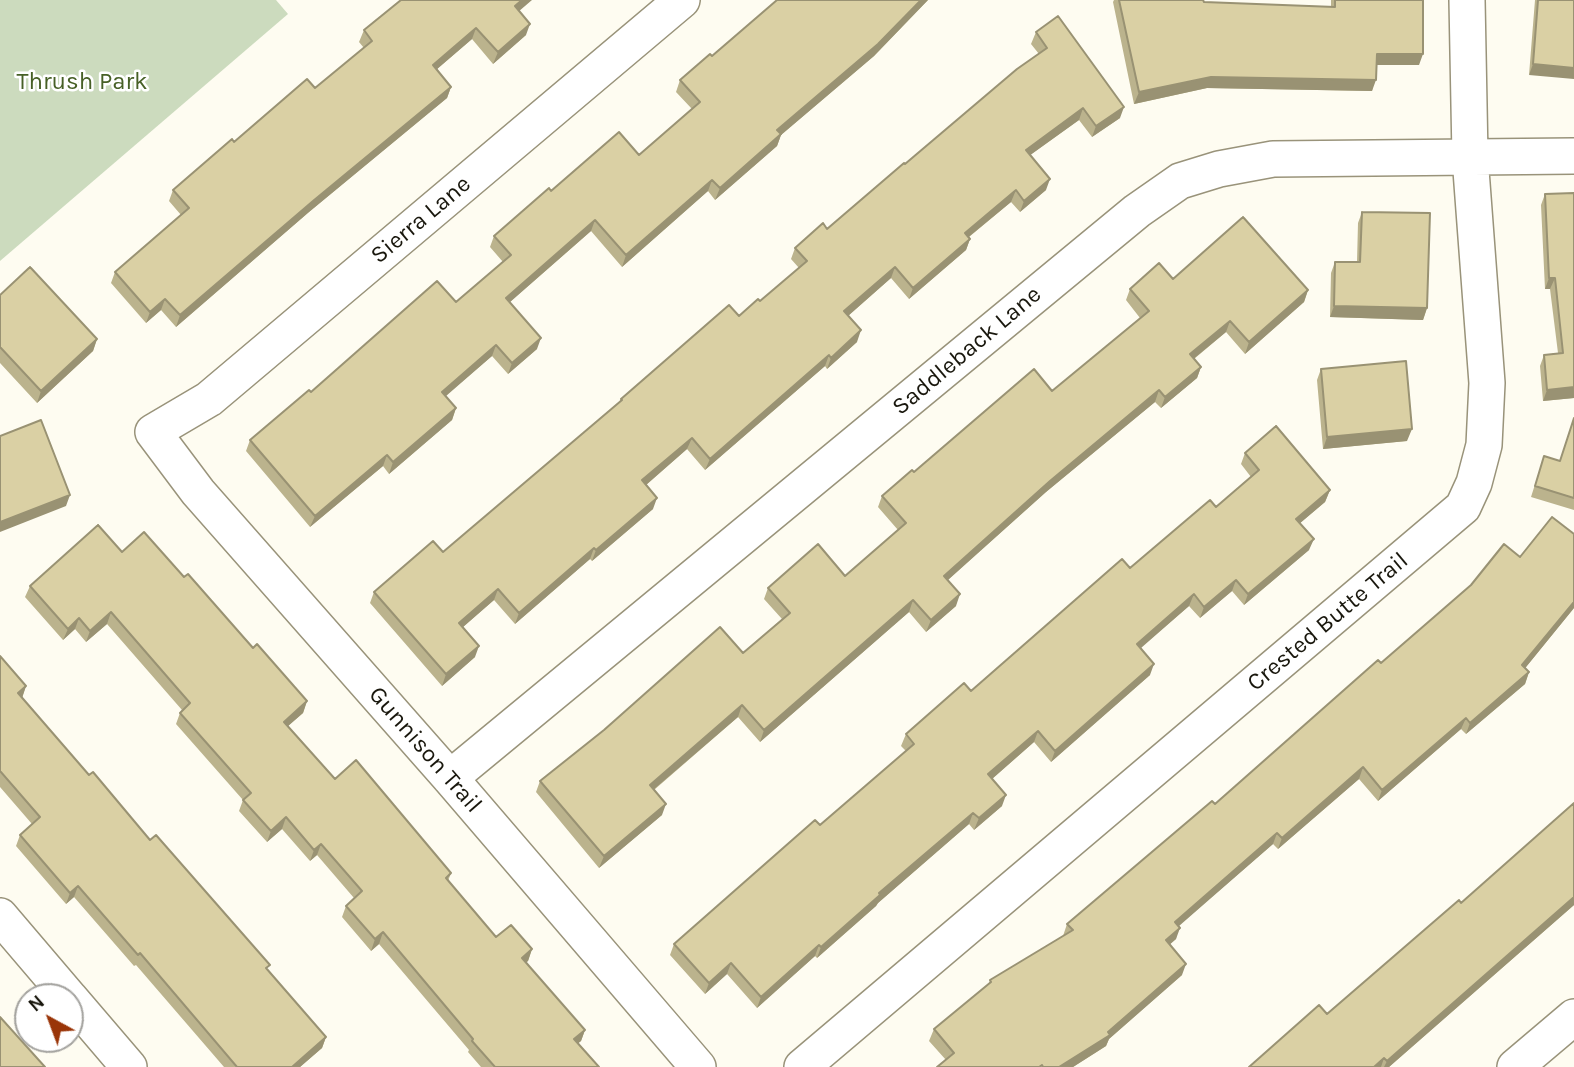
<!DOCTYPE html>
<html>
<head>
<meta charset="utf-8">
<style>
  body { margin:0 }
  #map { position:relative; width:1574px; height:1067px; overflow:hidden; background:#fefcf1; font-family:Karla,sans-serif }
  canvas { display:block }
  .north { position:absolute; left:14px; top:983px; width:70px; height:70px; box-sizing:border-box; background:#fff; border:2px solid #a3a29e; border-radius:50%; rotate:319deg; font-size:19px; font-weight:700; line-height:28px; text-align:center; color:#19170d }
  .north::after { content:''; display:block; margin:auto; width:24px; height:32px; background:#9a3508; clip-path:polygon(50% 0,100% 100%,50% 72%,0 100%) }
</style>
</head>
<body>
<div id="map">
<canvas width="1574" height="1067"></canvas>
<div class="north">N</div>
</div>
<script>
const c = document.querySelector('canvas').getContext('2d');
c.lineJoin = 'round';
function fillPath(path, color) {
  c.fillStyle = color;
  c.fill(path, 'evenodd');
}
function toPath(rows) {
  const path = new Path2D();
  for (const r of rows) {
    path.moveTo(r[0], r[1]);
    for (let i = 2; i < r.length; i += 2) path.lineTo(r[i], r[i + 1]);
  }
  return path;
}
function strokePath(path, color, width, dash) {
  c.strokeStyle = color;
  c.lineWidth = width;
  c.lineCap = dash ? 'butt' : 'round';
  c.setLineDash(dash || []);
  c.stroke(path);
}
function drawText(font, color, halo, rows, align = 'center') {
  c.font = font + ' Karla,sans-serif';
  c.lineWidth = 5;
  c.setLineDash([]);
  c.textBaseline = 'middle';
  c.strokeStyle = halo;
  c.fillStyle = color;
  for (const [text, x, y, turn = 0] of rows) {
    c.save();
    c.translate(x, y);
    c.rotate((+turn || 0) * Math.PI / 180);
    c.textAlign = isNaN(turn) ? turn : align;
    if (halo) c.strokeText(text, 0, 0);
    c.fillText(text, 0, 0);
    c.restore();
  }
}
const green = toPath([
  [0,0,276,0,288,14,0,261]
]);
const minor = toPath([
  [682,0,209,399,153,432,198,492,450,778,698,1067],
  [450,778,1137,211,1180,181,1219,169,1273,159,1574,156],
  [0,916,69,997],
  [70,998,129,1067],
  [802,1067,1463,507,1474,483,1484,445,1487,383,1470,157,1467,0],
  [1515,1067,1574,1017]
]);
const wall = toPath([
  [777,0,928,0,874,56,781,135,777,146,715,200,708,191,622,267,591,231,510,302,537,349,508,374,492,356,445,396,456,408,452,420,389,474,383,466,310,527,246,451,250,440,311,392,456,302,503,262,490,247,494,236,551,191,639,155,692,109,676,92,680,80,712,56],
  [1114,0,1203,0,1204,2,1331,7,1331,0,1423,0,1419,65,1377,65,1372,91,1207,88,1134,104,1113,2],
  [1535,0,1574,0,1529,75],
  [519,11,526,35,493,64,472,39,437,69,451,87,447,98,309,212,176,327,161,310,146,323,111,283,115,272,181,215,169,201,173,190,234,142,315,88,364,48,359,42,364,30],
  [1036,32,1120,118,1092,137,1079,120,1030,155,1046,190,1020,212,1011,202,969,237,970,239,966,250,909,299,891,278,848,316,857,342,827,369,825,366,705,470,687,449,646,485,653,509,592,561,590,559,515,624,494,600,463,627,475,657,442,686,370,603,374,592,443,552,619,402,621,399,760,301,799,268,791,259,795,248,827,229,1039,54,1031,44],
  [1574,193,1574,398,1543,401,1540,366,1544,355,1558,353,1550,289,1545,289,1541,205,1545,194],
  [1362,212,1427,308,1423,320,1330,317,1331,273,1335,262,1357,262,1358,223],
  [1173,279,1308,290,1304,302,1245,354,1226,332,1194,359,1201,367,1197,378,1161,408,1155,402,1046,492,948,580,956,606,926,632,909,612,760,742,738,717,654,790,662,815,599,868,536,792,540,781,743,653,782,619,764,599,768,588,845,576,898,530,878,507,882,496,914,472,1052,391,1140,318,1126,300,1130,289],
  [0,295,97,339,93,351,37,403,0,363],
  [1321,369,1407,441,1323,449,1317,380],
  [1574,418,1574,510,1531,497,1544,456,1560,461],
  [1245,453,1330,490,1325,502,1300,523,1309,550,1244,605,1232,591,1200,618,1189,606,1140,648,1150,675,1051,762,1034,742,992,779,1002,806,974,830,969,824,878,903,876,906,817,958,815,956,757,1008,727,974,705,994,670,955,674,944,820,825,906,751,901,746,906,734,971,691,1130,568,1216,507,1251,477,1241,464],
  [122,552,184,577,307,701,303,713,288,726,335,779,451,873,448,881,496,937,532,949,528,961,526,962,585,1030,581,1041,578,1043,599,1067,481,1067,468,1052,469,1050,379,944,371,951,342,917,346,906,354,898,317,855,310,861,282,829,267,842,239,811,243,800,176,724,180,713,182,710,107,624,86,642,75,629,63,640,25,597,30,586],
  [1574,608,1525,668,1529,672,1525,684,1466,734,1461,729,1378,801,1359,779,1278,849,1273,844,1178,926,1176,939,1169,945,1182,975,1109,1039,1106,1046,1073,1067,937,1067,946,1060,929,1041,934,1029,989,984,990,980,1063,936,1067,924,1215,804,1381,663],
  [0,656,26,686,22,698,89,775,150,840,268,970,326,1037,322,1048,300,1067,224,1067,136,965,134,966,74,897,66,904,16,846,20,835,32,824,0,787],
  [1574,803,1574,905,1389,1067,1249,1067,1327,1014,1461,903]
]);
const shadedWall = toPath([
  [522,0,532,0,511,18,515,6],
  [921,0,928,0,874,56,781,135,777,146,715,200,720,188,777,130],
  [530,24,526,35,493,64,498,52],
  [476,28,472,39,429,76,433,65],
  [1377,54,1423,54,1419,65,1373,65],
  [1533,64,1574,68,1574,79,1529,75],
  [1211,77,1376,80,1372,91,1207,88,1134,104,1139,92],
  [451,87,447,98,309,212,176,327,180,315,313,201],
  [1124,107,1120,118,1092,137,1096,126],
  [1083,108,1079,120,1022,161,1026,150],
  [1050,179,1046,190,1020,212,1024,201],
  [712,180,708,191,622,267,626,255],
  [1016,190,1011,202,960,244,965,233],
  [595,220,591,231,502,309,506,298],
  [970,239,966,250,909,299,913,288],
  [895,267,891,278,840,323,844,311],
  [1549,278,1555,278,1550,289,1545,289],
  [1308,290,1304,302,1245,354,1249,342],
  [165,299,161,310,146,323,150,312],
  [1334,306,1427,308,1423,320,1330,317],
  [1230,321,1226,332,1186,365,1190,354],
  [861,330,857,342,827,369,831,358],
  [541,338,537,349,508,374,512,363],
  [97,339,93,351,37,403,41,391],
  [496,345,492,356,438,403,442,392],
  [829,355,825,366,705,470,710,459],
  [1201,367,1197,378,1161,408,1165,397],
  [1574,387,1574,398,1543,401,1547,390],
  [1159,390,1155,402,1046,492,940,587,944,576,1050,481],
  [456,408,452,420,389,474,393,462],
  [1412,429,1407,441,1323,449,1327,437],
  [692,438,687,449,638,492,642,480],
  [387,455,383,466,310,527,315,516],
  [1330,490,1325,502,1292,530,1296,519],
  [70,495,66,506,0,532,0,522],
  [657,498,653,509,592,561,596,550],
  [1314,539,1309,550,1244,605,1248,594],
  [594,548,590,559,515,624,519,613],
  [1236,580,1232,591,1200,618,1204,607],
  [498,589,494,600,455,634,459,623],
  [960,594,956,606,926,632,931,620],
  [1194,594,1189,606,1133,655,1137,644],
  [913,600,909,612,760,742,764,730],
  [1574,602,1574,608,1518,677,1522,665],
  [111,612,107,624,86,642,90,631],
  [79,618,75,629,63,640,68,629],
  [479,646,475,657,442,686,446,674],
  [1154,664,1150,675,1051,762,1055,751],
  [1529,672,1525,684,1466,734,1470,723],
  [26,686,22,698,18,693],
  [307,701,303,713,280,733,284,722],
  [742,705,738,717,646,796,650,785],
  [1466,718,1461,729,1378,801,1382,790],
  [1038,731,1034,742,984,786,988,774],
  [1363,767,1359,779,1278,849,1282,838],
  [1006,795,1002,806,974,830,979,818],
  [666,804,662,815,599,868,604,856],
  [973,813,969,824,878,903,876,906,817,958,821,947,879,893],
  [286,817,282,829,267,842,271,831],
  [1277,833,1273,844,1171,933,1175,922],
  [321,844,317,855,310,861,314,850],
  [78,886,74,897,66,904,70,893],
  [1574,897,1574,905,1389,1067,1384,1067,1387,1061],
  [1180,928,1176,939,1161,952,1166,940],
  [383,932,379,944,371,951,375,939],
  [819,945,815,956,757,1008,761,997],
  [532,949,528,961,518,969,522,958],
  [731,963,727,974,705,994,709,983],
  [1186,964,1182,975,1109,1039,1106,1046,1073,1067,1059,1067,1108,1032],
  [585,1030,581,1041,570,1050,574,1039],
  [326,1037,322,1048,300,1067,292,1067],
  [1384,1058,1381,1067,1374,1067]
]);
const building = toPath([
  [401,0,522,0,515,6,530,24,498,52,476,28,433,65,451,87,313,201,180,315,165,299,150,312,115,272,189,208,173,190,232,139,234,142,307,79,315,88,372,41,364,30,401,0],
  [777,0,921,0,878,44,777,130,781,134,720,188,712,180,626,255,595,220,506,298,541,338,512,363,496,345,442,392,456,408,393,462,387,455,315,516,250,440,309,390,311,392,437,281,456,302,511,255,494,236,549,188,551,191,619,132,639,155,700,102,680,80,710,54,712,56,777,0],
  [1119,0,1203,0,1204,2,1335,7,1335,0,1423,0,1423,54,1377,54,1376,80,1211,77,1139,92,1119,0],
  [1538,0,1574,0,1574,68,1533,64,1538,0],
  [1058,16,1124,107,1096,126,1083,108,1026,150,1050,179,1024,201,1016,190,965,233,970,239,913,288,895,267,844,311,861,330,831,358,829,355,710,459,692,438,642,480,657,498,596,550,594,548,519,613,498,589,459,623,479,646,446,674,374,592,433,541,443,552,622,400,621,399,729,305,739,316,758,299,760,301,807,261,795,248,823,223,827,229,904,163,905,164,1017,69,1047,48,1036,32,1058,16],
  [1574,193,1574,387,1547,390,1544,355,1563,353,1555,278,1549,278,1545,194,1574,193],
  [1362,212,1430,213,1427,308,1334,306,1335,262,1360,262,1362,212],
  [1243,217,1308,290,1249,342,1230,321,1190,354,1201,367,1165,397,1159,390,1050,481,944,576,960,594,931,620,913,600,764,730,742,705,650,785,666,804,604,856,540,781,604,730,720,627,743,653,790,613,768,588,818,544,845,576,906,523,882,496,912,470,914,472,1034,369,1052,391,1149,311,1130,289,1159,263,1173,279,1243,217],
  [30,267,97,339,41,391,0,347,0,295,30,267],
  [1406,361,1412,429,1327,437,1321,369,1406,361],
  [1574,418,1574,498,1535,486,1544,456,1560,461,1574,418],
  [41,420,70,495,0,522,0,436,41,420],
  [1276,426,1330,490,1296,519,1314,539,1248,594,1236,580,1204,607,1194,594,1137,644,1154,664,1055,751,1038,731,988,774,1006,795,979,818,973,813,879,893,880,895,821,947,819,945,761,997,731,963,709,983,674,944,815,820,820,825,914,744,906,734,964,683,971,691,1122,559,1130,568,1210,500,1216,507,1259,470,1245,453,1276,426],
  [1552,517,1574,534,1574,602,1522,665,1529,672,1470,723,1466,718,1382,790,1363,767,1282,838,1277,833,1175,922,1180,928,1166,940,1186,964,1108,1032,1110,1035,1059,1067,1043,1067,1042,1065,1039,1067,937,1067,954,1053,934,1029,991,982,990,980,1073,930,1067,924,1212,801,1215,804,1378,660,1381,663,1471,585,1504,544,1520,557,1552,517],
  [98,525,122,552,144,532,184,577,188,574,253,648,257,644,307,701,284,722,335,779,356,760,451,873,446,878,496,937,511,925,532,949,522,958,585,1030,574,1039,599,1067,495,1067,472,1041,473,1039,383,932,375,939,346,906,362,891,321,844,314,850,286,817,271,831,243,800,251,793,180,713,190,703,111,612,90,631,79,618,68,629,30,586,98,525],
  [0,656,26,686,18,693,89,775,93,772,150,840,156,835,270,965,266,968,326,1037,292,1067,237,1067,140,953,138,955,78,886,70,893,20,835,40,817,0,771,0,656],
  [1574,803,1574,897,1387,1061,1384,1058,1374,1067,1249,1067,1319,1005,1327,1014,1459,900,1461,903,1574,803],
  [0,1017,45,1067,0,1067,0,1017]
]);
const parkNames = [
  ["Thrush Park",82,82]
];
const streetNames = [
  ["Sierra Lane",421,220,-40],
  ["Saddleback Lane",967,351,-40],
  ["Crested Butte Trail",1328,622,-40],
  ["Gunnison Trail",425,750,49]
];
fillPath(green, '#ccdbbe');
strokePath(minor, '#99937a', 38);
strokePath(minor, '#fff', 35);
fillPath(wall, '#bbb38d');
fillPath(shadedWall, '#999273');
fillPath(building, '#dad0a4');
strokePath(building, '#999273', 2);
drawText('24px', '#476026', '#fff', parkNames);
drawText('24px', '#19170d', '#fff', streetNames);
</script>
</body>
</html>
